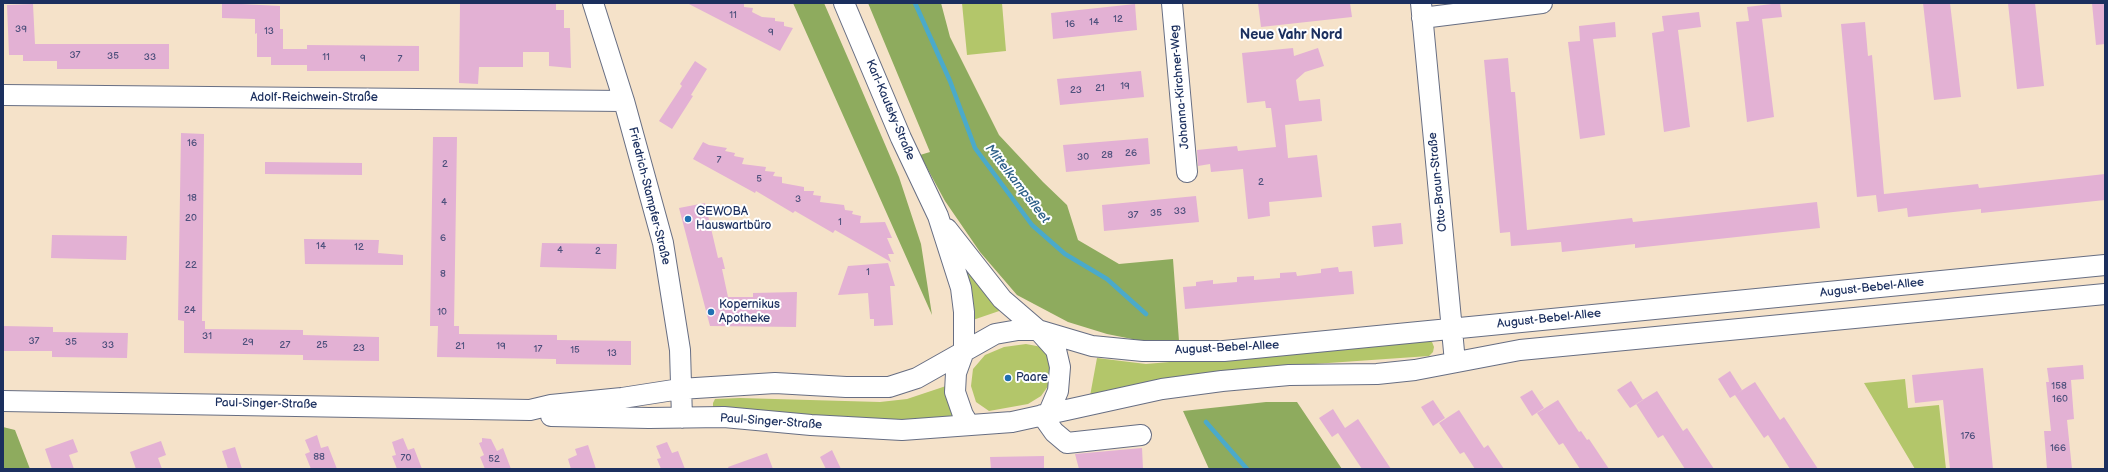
<!DOCTYPE html>
<html>
<head>
<meta charset="utf-8">
<style>
  body { margin:0 }
  #map { position:relative; width:2108px; height:472px; overflow:hidden; background:#f5e2c9; font-family:"Balsamiq Sans",sans-serif }
  canvas { display:block }
  .frame { position:absolute; inset:0; border:4px solid #1b2f5e; pointer-events:none }
</style>
</head>
<body>
<div id="map">
<canvas width="2108" height="472"></canvas>
<div class="frame"></div>
</div>
<script>
const c = document.querySelector('canvas').getContext('2d');
c.lineJoin = 'round';
function fillPath(path, color) {
  c.fillStyle = color;
  c.fill(path, 'evenodd');
}
function toPath(rows) {
  const path = new Path2D();
  for (const r of rows) {
    path.moveTo(r[0], r[1]);
    for (let i = 2; i < r.length; i += 2) path.lineTo(r[i], r[i + 1]);
  }
  return path;
}
function strokePath(path, color, width, dash) {
  c.strokeStyle = color;
  c.lineWidth = width;
  c.lineCap = dash ? 'butt' : 'round';
  c.setLineDash(dash || []);
  c.stroke(path);
}
function drawText(font, color, halo, rows, align = 'center') {
  c.font = font + ' "Balsamiq Sans",sans-serif';
  c.lineWidth = 4;
  c.setLineDash([]);
  c.textBaseline = 'middle';
  c.strokeStyle = halo;
  c.fillStyle = color;
  for (const [text, x, y, turn = 0] of rows) {
    c.save();
    c.translate(x, y);
    c.rotate((+turn || 0) * Math.PI / 180);
    c.textAlign = isNaN(turn) ? turn : align;
    if (halo) c.strokeText(text, 0, 0);
    c.fillText(text, 0, 0);
    c.restore();
  }
}
const green = toPath([
  [962,3,1002,3,1006,51,967,55],
  [957,253,1005,309,970,321],
  [1425,340,1432,342,1434,347,1433,352,1429,356,1285,366,1090,396,1097,358,1146,364],
  [1026,344,1042,347,1052,356,1051,382,1041,396,1028,404,989,411,976,402,971,386,973,369,985,355,1004,347],
  [1905,379,1908,408,1939,405,1946,469,1915,469,1864,383],
  [949,385,958,417,920,423,713,408,713,403,715,399,740,398,880,402,907,399]
]);
const forest = toPath([
  [793,3,824,3,851,65,899,177,921,244,932,315],
  [868,3,941,3,950,37,999,135,1043,182,1067,205,1078,240,1119,264,1173,259,1179,341,1142,341,1107,334,1068,322,1017,295,980,252,945,201,920,155,930,152],
  [1266,402,1297,402,1342,469,1209,469,1183,411],
  [3,427,15,430,30,469,3,469]
]);
const stream = toPath([
  [915,3,950,81,975,148,1032,225,1065,254,1107,279,1146,314],
  [1206,422,1247,469]
]);
const building = toPath([
  [222,3,280,6,280,29,283,29,283,49,307,49,307,45,419,46,419,71,307,71,307,65,271,65,271,57,257,57,257,33,255,34,255,19,222,18],
  [460,3,556,3,556,10,564,10,564,28,570,28,571,68,549,66,549,52,523,52,523,67,479,67,478,84,459,83],
  [687,3,744,3,744,7,753,8,752,12,762,17,775,18,775,21,784,22,784,26,793,28,780,51],
  [1258,3,1350,3,1352,17,1261,27],
  [1780,3,1782,17,1762,19,1774,117,1747,122,1736,22,1749,21,1747,7],
  [1923,3,1950,3,1961,97,1934,100],
  [2008,3,2035,3,2044,86,2017,89],
  [2092,3,2105,3,2105,44,2096,45],
  [33,4,35,44,169,44,169,69,57,69,57,61,23,61,23,55,9,55,7,5],
  [1135,4,1137,30,1053,39,1051,13],
  [1699,12,1701,27,1678,30,1690,127,1664,132,1652,33,1664,31,1662,16],
  [1615,22,1616,37,1593,39,1605,135,1580,139,1568,42,1580,41,1579,26],
  [1865,22,1868,56,1872,55,1884,194,1978,184,1979,188,2105,174,2105,200,1981,213,1981,209,1908,217,1907,208,1878,212,1876,195,1857,197,1841,24],
  [1293,48,1294,56,1318,48,1324,66,1305,72,1296,80,1299,101,1320,99,1322,121,1285,125,1288,158,1317,155,1322,197,1269,202,1270,216,1248,219,1243,169,1211,172,1210,164,1198,166,1197,150,1237,146,1238,151,1276,147,1271,108,1266,108,1265,101,1247,103,1242,53],
  [1508,58,1511,92,1515,92,1527,230,1632,218,1633,222,1817,202,1820,228,1635,248,1635,244,1562,252,1561,242,1511,246,1510,232,1500,233,1484,60],
  [695,61,707,69,691,95,693,96,672,129,659,121,682,86,680,84],
  [1141,71,1144,97,1060,105,1057,79],
  [181,133,204,134,202,321,205,321,205,329,303,330,303,335,379,337,379,361,303,360,303,355,184,353,184,321,178,320],
  [433,137,457,137,454,326,459,326,459,334,557,335,557,340,631,341,631,365,556,364,556,359,437,357,438,326,430,326],
  [1148,138,1150,164,1066,172,1063,145],
  [703,142,709,145,727,148,725,151,735,153,734,156,744,158,742,164,766,167,765,171,775,172,773,176,782,177,782,183,804,187,804,191,814,191,813,195,821,196,820,202,844,205,845,210,853,211,852,214,861,216,860,223,885,222,892,238,887,238,894,254,888,254,891,262,835,230,833,233,795,211,793,213,756,191,755,193,693,159],
  [265,162,362,163,362,175,265,174],
  [1196,196,1199,222,1104,231,1102,205],
  [705,203,718,258,722,257,725,269,722,269,728,297,753,297,753,293,797,292,796,327,710,326,679,208],
  [1401,223,1403,244,1374,247,1372,226],
  [52,235,127,236,126,260,51,258],
  [304,239,379,240,378,253,403,255,403,265,305,264],
  [542,243,617,244,616,269,540,267],
  [888,263,895,286,890,286,893,325,874,326,874,319,870,319,868,293,838,295,848,266],
  [1338,267,1339,272,1352,271,1354,294,1185,309,1183,287,1196,286,1196,282,1213,280,1213,284,1237,282,1237,277,1254,276,1254,280,1280,278,1280,273,1296,272,1297,276,1321,273,1321,269],
  [3,326,53,327,53,332,128,333,127,358,52,357,52,351,3,351],
  [2083,365,2084,379,2071,380,2074,419,2067,420,2072,469,2047,469,2044,431,2051,431,2046,382,2049,382,2047,368],
  [1983,368,1993,469,1950,469,1943,400,1915,403,1912,375],
  [1730,371,1742,390,1736,394,1755,382,1780,420,1784,417,1818,469,1790,469,1768,435,1764,438,1735,395,1730,398,1718,379],
  [1631,381,1643,400,1630,408,1617,390],
  [1532,390,1544,408,1532,416,1520,397],
  [1657,391,1683,431,1687,428,1714,469,1685,469,1663,435,1658,438,1636,404],
  [1433,400,1445,418,1433,426,1421,407],
  [1558,400,1579,432,1581,431,1587,440,1589,439,1609,469,1580,469,1563,443,1559,445,1537,413],
  [1333,409,1345,428,1358,419,1391,469,1362,469,1338,433,1332,437,1319,418],
  [1459,410,1484,448,1488,445,1504,469,1475,469,1464,452,1460,454,1439,423],
  [317,435,321,448,328,446,337,469,311,469,305,454,310,452,305,440],
  [403,438,408,450,414,448,422,469,397,469,392,456,396,455,392,442],
  [482,438,491,439,497,451,503,448,511,469,485,469,480,457,484,455,479,443,482,442],
  [73,439,78,452,69,455,74,469,52,469,45,449],
  [161,441,166,455,158,458,162,469,136,469,130,452],
  [667,442,672,453,678,451,685,469,661,469,657,459,661,458,656,446],
  [588,445,596,469,571,469,568,459,577,455,575,449],
  [235,447,242,469,228,469,222,451],
  [1142,448,1143,469,1079,469,1075,454],
  [832,450,841,469,826,469,820,457],
  [767,453,773,469,729,469,728,467],
  [1044,456,1044,469,991,469,990,457]
]);
const minor = toPath([
  [593,3,624,101,663,243,680,350,682,418],
  [844,3,901,138,938,216,961,288,964,312,964,351,956,373,955,392,963,415,969,425],
  [1172,3,1187,172],
  [1421,3,1455,362],
  [1422,18,1542,3],
  [3,95,624,101],
  [947,229,1002,299,1038,330,1056,350,1060,367,1058,391,1049,412],
  [3,401,530,410,551,405,622,398,680,389,775,383,846,387,889,387,917,378,995,334,1018,330,1038,330,1092,346,1143,351,1224,351,2105,265],
  [1042,415,1054,432,1067,443,1141,435],
  [551,416,649,418,724,417,811,425,902,430,1012,422,1162,389,1222,381,1289,375,1377,374,1415,370,1520,350,2105,294]
]);
const markers = [
  [688,219,4,"#1f6fb2"],
  [711,312,4,"#1f6fb2"],
  [1008,378,4,"#1f6fb2"]
];
const numberNames = [
  ["11",733,15],
  ["12",1118,19],
  ["14",1094,22],
  ["16",1070,24],
  ["39",21,29],
  ["13",269,31],
  ["9",771,32],
  ["37",75,55],
  ["35",113,56],
  ["33",150,57],
  ["11",326,57],
  ["9",363,58],
  ["7",400,59],
  ["19",1125,86],
  ["21",1100,88],
  ["23",1076,90],
  ["16",192,143],
  ["26",1131,153],
  ["28",1107,155],
  ["30",1083,157],
  ["7",719,160],
  ["2",445,164],
  ["5",759,179],
  ["2",1261,182],
  ["18",192,198],
  ["3",798,199],
  ["4",444,202],
  ["33",1180,211],
  ["35",1156,213],
  ["37",1133,215],
  ["20",191,218],
  ["1",840,222],
  ["6",443,238],
  ["14",321,246],
  ["12",359,247],
  ["4",560,250],
  ["2",598,251],
  ["22",191,265],
  ["1",868,272],
  ["8",443,274],
  ["24",190,310],
  ["10",442,312],
  ["31",207,336],
  ["37",34,341],
  ["35",71,342],
  ["29",248,342],
  ["33",108,345],
  ["27",285,345],
  ["25",322,345],
  ["21",460,346],
  ["19",501,346],
  ["23",359,348],
  ["17",538,349],
  ["15",575,350],
  ["13",612,353],
  ["158",2059,386],
  ["160",2060,399],
  ["176",1968,436],
  ["166",2058,448],
  ["88",319,457],
  ["70",406,458],
  ["52",494,459]
];
const streetNames = [
  ["Johanna-Kirchner-Weg",1180,87,-95],
  ["Adolf-Reichwein-Straße",314,98],
  ["Karl-Kautsky-Straße",890,110,67],
  ["Otto-Braun-Straße",1438,182,-96],
  ["Friedrich-Stampfer-Straße",649,196,76],
  ["August-Bebel-Allee",1872,288,-6],
  ["August-Bebel-Allee",1549,319,-6],
  ["August-Bebel-Allee",1227,348,-3],
  ["Paul-Singer-Straße",266,404,1],
  ["Paul-Singer-Straße",771,422,4]
];
const poiNames = [
  ["GEWOBA",696,212],
  ["Hauswartbüro",696,226],
  ["Kopernikus",719,305],
  ["Apotheke",719,319],
  ["Paare",1016,378]
];
const waterNames = [
  ["Mittelkampsfleet",1017,184,52]
];
const quarterNames = [
  ["Neue Vahr Nord",1291,35]
];
fillPath(green, '#b3c66a');
fillPath(forest, '#8eab5e');
strokePath(stream, '#4baaca', 4.5);
fillPath(building, '#e3b1d4');
strokePath(minor, '#676e83', 22);
strokePath(minor, '#fff', 20);
for (const [x, y, r, color] of markers) {
  const dot = new Path2D();
  dot.arc(x, y, r, 0, 2 * Math.PI);
  c.fillStyle = color;
  c.fill(dot);
  strokePath(dot, '#fff', 1.5);
}
drawText('10px', '#4d507c', null, numberNames);
drawText('12px', '#1b2f5e', '#fff', streetNames);
drawText('12px', '#1b2f5e', '#fff', poiNames, 'left');
drawText('italic 13px', '#2e6089', '#fff', waterNames);
drawText('bold 14px', '#1b2f5e', '#fff', quarterNames);
</script>
</body>
</html>
